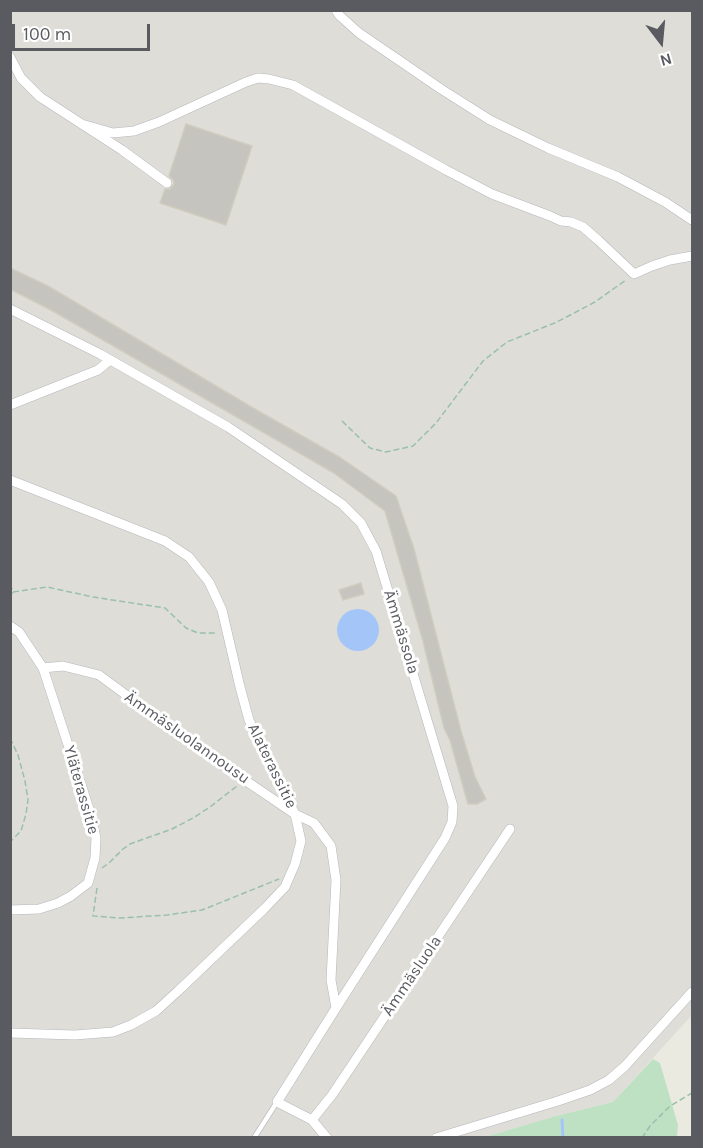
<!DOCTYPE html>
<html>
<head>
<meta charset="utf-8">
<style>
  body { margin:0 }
  #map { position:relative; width:703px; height:1148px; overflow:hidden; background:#ebeae0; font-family:Karla,sans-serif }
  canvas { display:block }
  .frame { position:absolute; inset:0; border:12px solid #595b60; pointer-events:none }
  .north { position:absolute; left:631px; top:12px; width:60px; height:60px; -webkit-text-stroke:4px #fff; paint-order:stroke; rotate:164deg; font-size:16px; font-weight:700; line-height:24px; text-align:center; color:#595b60 }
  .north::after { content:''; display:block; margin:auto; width:21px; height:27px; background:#595b60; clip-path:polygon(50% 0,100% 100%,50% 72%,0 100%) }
  .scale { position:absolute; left:12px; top:24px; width:138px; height:27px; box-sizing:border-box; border:3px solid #595b60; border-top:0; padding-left:8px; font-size:18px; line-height:21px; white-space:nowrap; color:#595b60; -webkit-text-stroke:4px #fff; paint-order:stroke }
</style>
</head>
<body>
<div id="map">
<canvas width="703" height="1148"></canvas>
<div class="frame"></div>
<div class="north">N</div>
<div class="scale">100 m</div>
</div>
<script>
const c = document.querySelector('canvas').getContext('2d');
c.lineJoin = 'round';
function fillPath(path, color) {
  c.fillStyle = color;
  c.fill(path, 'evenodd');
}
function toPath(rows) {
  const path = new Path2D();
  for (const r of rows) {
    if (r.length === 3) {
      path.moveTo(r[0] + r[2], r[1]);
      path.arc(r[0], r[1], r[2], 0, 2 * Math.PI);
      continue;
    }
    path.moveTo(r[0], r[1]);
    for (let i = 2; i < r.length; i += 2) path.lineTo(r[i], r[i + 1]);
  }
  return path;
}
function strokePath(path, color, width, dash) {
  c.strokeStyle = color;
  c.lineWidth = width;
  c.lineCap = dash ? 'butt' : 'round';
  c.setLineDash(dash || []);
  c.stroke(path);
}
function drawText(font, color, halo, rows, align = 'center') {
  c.font = font + ' Karla,sans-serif';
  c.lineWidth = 6;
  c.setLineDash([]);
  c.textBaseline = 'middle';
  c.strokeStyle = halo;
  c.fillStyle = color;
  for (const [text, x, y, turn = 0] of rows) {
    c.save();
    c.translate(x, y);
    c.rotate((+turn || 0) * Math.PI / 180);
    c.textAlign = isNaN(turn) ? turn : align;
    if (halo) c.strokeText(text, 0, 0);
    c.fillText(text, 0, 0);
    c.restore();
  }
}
const industrial = toPath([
  [10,11,692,11,692,1015,613,1102,556,1116,485,1137,11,1137]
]);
const green = toPath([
  [653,1059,660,1063,678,1125,677,1137,485,1137,556,1116,613,1102]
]);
const water = toPath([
  [358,630,21]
]);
const stream = toPath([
  [562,1120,563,1138]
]);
const building = toPath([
  [186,124,252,146,226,225,160,203,165,189,170,189,174,184,173,180,169,176,186,124],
  [10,268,48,286,253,408,341,458,396,496,414,549,461,731,475,777,486,799,477,804,468,804,450,740,444,728,423,641,385,511,334,473,51,310,10,289,10,268],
  [361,583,364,594,343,600,339,590,361,583]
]);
const path = toPath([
  [342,421,370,448,386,452,413,446,436,423,483,361,507,342,557,322,595,302,626,280],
  [10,584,13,592,10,596],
  [13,592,47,587,93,597,165,608,186,628,198,633,217,633],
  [10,738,18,755,25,781,28,800,26,814,21,831,10,842],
  [102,868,109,863,123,849,130,844,172,829,193,818,210,807,237,786],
  [97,888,93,916,120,918,167,915,202,910,279,879],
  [642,1138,650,1126,670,1106,692,1093]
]);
const service = toPath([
  [254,1138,277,1102]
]);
const minor = toPath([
  [336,10,339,15,359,33,441,89,490,120,548,148,618,177,665,202,692,220],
  [10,57,21,78,40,97,122,150,167,183],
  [85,125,113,133,134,131,159,122,246,82,258,78,269,79,293,85,446,170,492,194,550,216,561,221,571,222,583,227,598,240,634,274,652,266,670,260,692,256],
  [10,309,100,354,228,427,342,504,361,523,376,551,453,806,452,822,445,838,336,1008,277,1102,312,1120,327,1138],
  [10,405,98,370,110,360],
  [10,480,165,541,189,557,209,582,222,610,240,687,249,720,295,814,301,841,295,864,285,887,264,909,178,991,156,1011,131,1025,113,1032,75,1035,10,1033],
  [10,626,19,632,43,668,90,812,96,838,95,858,88,883,71,896,58,903,39,909,10,910],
  [43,668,63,666,99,675,209,756,295,814,314,823,331,846,336,880,331,980,336,1008],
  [312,1120,332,1095,510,829],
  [436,1138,558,1101,590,1090,609,1080,625,1066,692,992]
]);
const streetNames = [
  ["Ämmässola",401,632,73],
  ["Ämmäsluolannousu",187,738,35],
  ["Alaterassitie",272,766,64],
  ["Yläterassitie",81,790,74],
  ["Ämmäsluola",412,976,-56]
];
fillPath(industrial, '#deddd8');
fillPath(green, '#bee1c4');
fillPath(water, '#a4c5f7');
strokePath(stream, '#a4c5f7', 3);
fillPath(building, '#c6c4be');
strokePath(building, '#cfcdbf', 1.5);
strokePath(service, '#b6b7bc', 6);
strokePath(minor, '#b6b7bc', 10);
strokePath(path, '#99c0ab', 1.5, [6, 3]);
strokePath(service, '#fff', 4.5);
strokePath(minor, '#fff', 9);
drawText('16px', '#595b60', '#fff', streetNames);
</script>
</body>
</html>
